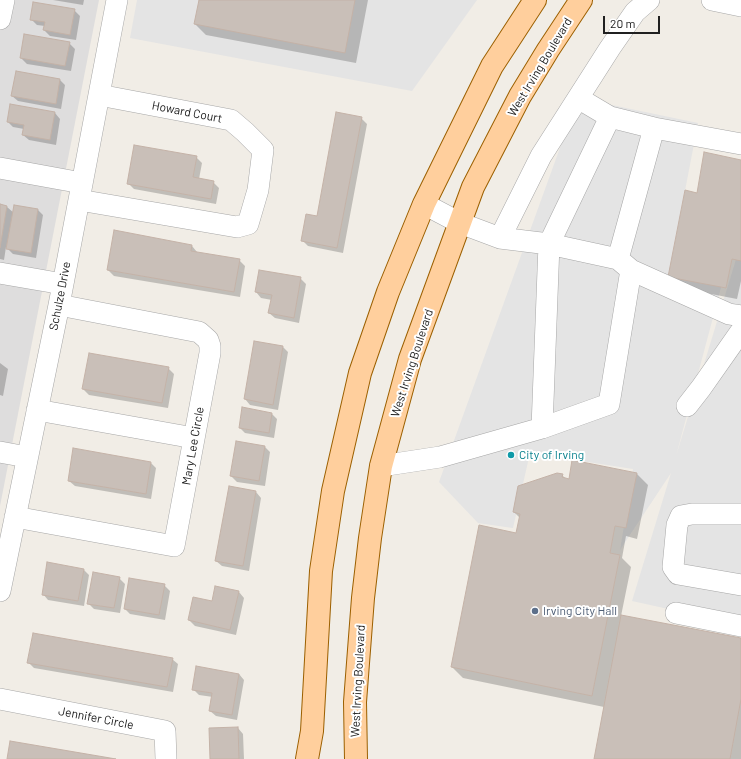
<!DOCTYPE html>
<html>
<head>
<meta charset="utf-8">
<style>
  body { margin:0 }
  #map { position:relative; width:741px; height:759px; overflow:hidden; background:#f1ede6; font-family:Barlow,sans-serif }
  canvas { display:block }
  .scale { position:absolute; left:603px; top:16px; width:57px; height:18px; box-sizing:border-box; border:2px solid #202020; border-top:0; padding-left:5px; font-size:12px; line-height:14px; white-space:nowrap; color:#202020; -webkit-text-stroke:3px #fff; paint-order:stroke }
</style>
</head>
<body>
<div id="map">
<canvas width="741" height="759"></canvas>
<div class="scale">20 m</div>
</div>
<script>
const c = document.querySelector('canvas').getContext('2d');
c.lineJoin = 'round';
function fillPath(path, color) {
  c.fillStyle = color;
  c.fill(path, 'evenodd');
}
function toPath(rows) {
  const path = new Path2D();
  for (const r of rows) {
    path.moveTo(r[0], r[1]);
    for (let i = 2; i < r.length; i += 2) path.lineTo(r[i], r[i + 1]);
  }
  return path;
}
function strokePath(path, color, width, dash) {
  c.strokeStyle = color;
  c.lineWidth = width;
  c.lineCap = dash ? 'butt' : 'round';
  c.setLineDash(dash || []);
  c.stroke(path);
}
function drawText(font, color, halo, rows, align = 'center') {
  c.font = font + ' Barlow,sans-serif';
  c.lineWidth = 4;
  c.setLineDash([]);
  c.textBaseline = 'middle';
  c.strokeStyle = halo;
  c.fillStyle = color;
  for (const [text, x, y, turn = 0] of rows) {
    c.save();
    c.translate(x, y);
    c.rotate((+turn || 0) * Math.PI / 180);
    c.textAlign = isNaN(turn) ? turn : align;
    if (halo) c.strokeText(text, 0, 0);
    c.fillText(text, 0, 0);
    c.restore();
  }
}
const residential = toPath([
  [0,0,99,0,0,506]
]);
const parking = toPath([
  [137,0,477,0,412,91,130,38],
  [578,98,698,123,669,274,722,284,676,456,736,259,741,260,741,625,632,601,671,473,620,550,633,469,530,453,513,528,478,523,439,482]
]);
const shadow = toPath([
  [53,0,84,0,83,5],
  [200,0,368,0,356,63,206,35,195,24],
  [74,10,80,16,76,40,50,36,44,30,45,26,37,25,31,19],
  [69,43,75,49,71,71,27,64,21,58],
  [60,80,65,85,61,109,18,101,12,96],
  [11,105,55,113,60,119,56,145,29,140,23,135,24,129,13,127,8,122],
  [361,118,367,124,343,253,308,246,302,240,317,217],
  [196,157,202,163,199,179,213,182,219,188,216,204,134,189,128,183],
  [741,161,741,281,737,299,680,288,669,277,697,194],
  [0,205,7,207,14,213,38,210,43,215,36,258,13,254,6,247,4,260,0,259],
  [192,246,197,252,197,253,239,260,245,266,240,297,114,276,108,270],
  [300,278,306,284,299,323,275,318,269,313,272,300,261,298,256,292],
  [283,347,288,352,278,410,250,405,245,399],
  [0,363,8,369,3,396,0,395],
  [168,368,174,374,168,408,89,395,83,389],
  [272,414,277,419,274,438,245,433,240,428],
  [237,442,265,447,270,452,265,486,237,482,231,476],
  [151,463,156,468,151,499,75,486,69,481],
  [637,474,648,485,637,539,626,536,622,558,631,567,621,616,741,639,741,759,595,759,604,707,463,678,452,667,517,534,520,518,514,512,562,475,567,480],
  [256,492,261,498,249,571,222,566,216,561],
  [84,570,89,575,84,606,48,600,43,594],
  [119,578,125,584,120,613,94,609,88,603],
  [164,585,170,591,165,620,130,614,125,609],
  [239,592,244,598,236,635,195,626,189,620],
  [172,659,178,664,173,692,34,668,29,663],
  [239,674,244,680,237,720,216,716,210,711,213,697,199,695,193,689],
  [238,728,243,734,244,759,211,759]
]);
const building = toPath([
  [199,0,355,0,345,53,194,24,199,0],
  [33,2,75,9,70,35,43,30,45,22,30,20,33,2],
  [24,34,70,42,65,66,20,58,24,34],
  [16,71,60,79,56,104,11,96,16,71],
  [10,104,55,112,50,140,22,135,24,125,7,122,10,104],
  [336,112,362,117,337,248,301,241,306,214,317,216,336,112],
  [134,145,197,156,193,177,214,181,211,199,127,184,134,145],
  [704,152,741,160,741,261,732,259,726,288,668,277,685,190,697,193,704,152],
  [0,204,7,206,0,248,0,204],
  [14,205,38,209,31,253,6,249,14,205],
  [114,230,192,245,191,251,240,259,234,292,107,270,114,230],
  [259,270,301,277,294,318,268,313,272,295,255,292,259,270],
  [254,341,283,346,273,405,244,399,254,341],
  [89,353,169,367,162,403,82,389,89,353],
  [242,407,272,413,269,433,239,428,242,407],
  [236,441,265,446,259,481,230,476,236,441],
  [73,448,151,462,146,494,68,481,73,448],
  [572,460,637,473,626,528,615,526,610,553,620,555,592,696,451,667,479,525,516,533,520,514,513,512,518,486,557,473,563,474,562,477,569,479,572,460],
  [229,486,256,491,243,566,215,561,229,486],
  [47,562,84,569,78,601,42,595,47,562],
  [93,572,120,577,114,608,87,604,93,572],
  [129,578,165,584,159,615,124,609,129,578],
  [215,586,239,591,230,630,188,620,193,597,212,601,215,586],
  [621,615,741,638,741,699,730,759,594,759,621,615],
  [33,633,173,658,167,687,27,663,33,633],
  [196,666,239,674,232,715,209,711,212,693,192,690,196,666],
  [238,727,239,759,210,759,209,728,238,727],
  [10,741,116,759,7,759,10,741]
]);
const minor = toPath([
  [712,0,741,6],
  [0,19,4,0],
  [578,98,610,117],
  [654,128,741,144],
  [0,168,82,183],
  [79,200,237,227,248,224,258,190,263,150,245,132,231,120,99,95],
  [424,204,460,223,500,238,541,156,610,48,635,12,649,0],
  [500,238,549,244,610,117,654,128,618,259,631,270,729,314,741,316],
  [0,273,63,284],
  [687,406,701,388,741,331],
  [37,410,194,438],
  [542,428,549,244,618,259],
  [0,452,27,457],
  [381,466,440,457,542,428,609,404,631,270],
  [741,514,692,514,681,516,677,525,673,567,678,574,741,585],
  [15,517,174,546,210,353,210,346,208,340,199,332,59,305],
  [0,591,59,305,117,0],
  [676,613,741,626],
  [0,699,165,731,166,759]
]);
const major = toPath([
  [307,759,312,731,321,571,333,491,360,373,388,292,424,204,492,66,535,0],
  [356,759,355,702,363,598,370,538,381,466,410,359,473,187,520,96,548,50,581,0]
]);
const markers = [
  [511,455,4,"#0f9aa8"],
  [535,611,4,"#5c6f8a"]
];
const streetNames = [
  ["West Irving Boulevard",540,67,-59],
  ["Howard Court",187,112,11],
  ["Schulze Drive",60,296,-79],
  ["West Irving Boulevard",412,363,-72],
  ["Mary Lee Circle",193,446,-80],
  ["West Irving Boulevard",358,681,-87],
  ["Jennifer Circle",96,718,11]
];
const cultureNames = [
  ["City of Irving",519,455]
];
const serviceNames = [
  ["Irving City Hall",543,611]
];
fillPath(residential, '#dedddd');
fillPath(parking, '#e4e4e4');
fillPath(shadow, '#0003');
fillPath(building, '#c9bfb8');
strokePath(building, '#c4b2a7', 1);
strokePath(minor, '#a7a7a7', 22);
strokePath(major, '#9c6000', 24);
strokePath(minor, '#fff', 21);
strokePath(major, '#ffcf9d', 22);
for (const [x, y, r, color] of markers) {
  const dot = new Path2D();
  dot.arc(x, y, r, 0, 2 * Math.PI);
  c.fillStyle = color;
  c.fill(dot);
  strokePath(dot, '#fff', 1.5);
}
drawText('12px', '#202020', '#fff', streetNames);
drawText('12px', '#0d838f', '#fff', cultureNames, 'left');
drawText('12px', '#4e5e75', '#fff', serviceNames, 'left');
</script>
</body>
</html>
